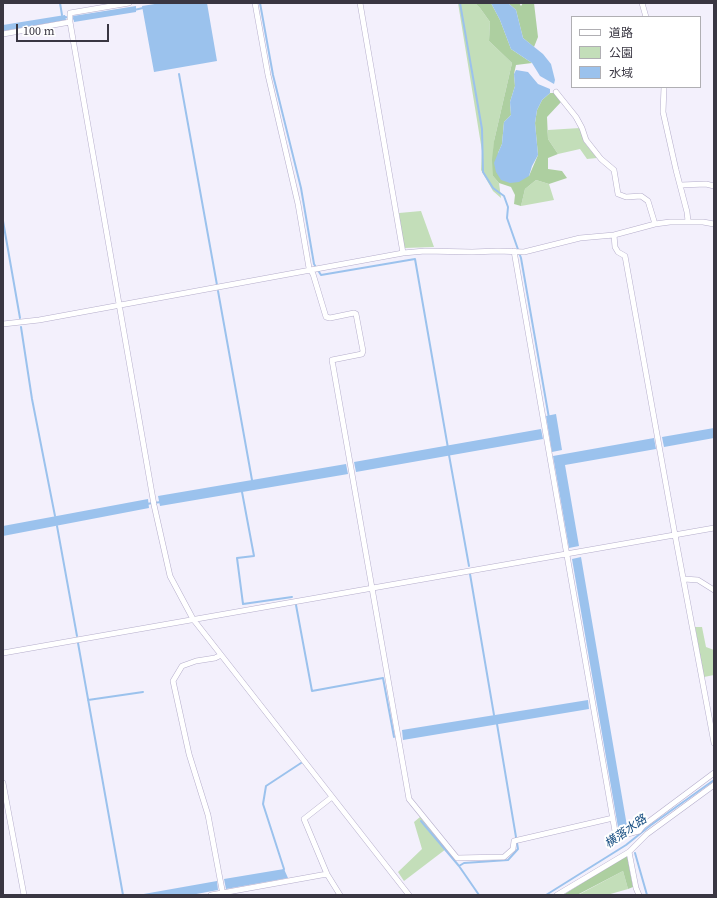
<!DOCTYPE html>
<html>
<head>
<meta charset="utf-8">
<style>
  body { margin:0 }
  #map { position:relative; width:717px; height:898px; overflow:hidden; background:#f3f0fc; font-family:"Source Serif 4","Noto Sans JP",serif }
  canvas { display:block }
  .frame { position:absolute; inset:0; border:4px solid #393642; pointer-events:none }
  .legend { position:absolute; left:571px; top:16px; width:130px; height:72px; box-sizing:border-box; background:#fff; border:1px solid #b0afb3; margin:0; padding:5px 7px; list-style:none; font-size:12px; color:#393642 }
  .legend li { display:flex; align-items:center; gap:8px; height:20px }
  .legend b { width:20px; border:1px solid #b0afb3 }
  .scale { position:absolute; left:16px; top:24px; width:93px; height:18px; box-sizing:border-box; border:2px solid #393642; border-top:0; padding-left:5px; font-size:12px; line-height:14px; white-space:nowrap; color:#393642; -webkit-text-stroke:3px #fff; paint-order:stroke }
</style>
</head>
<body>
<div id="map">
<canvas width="717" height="898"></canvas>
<div class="frame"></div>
<ul class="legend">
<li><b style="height:5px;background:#fff"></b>道路</li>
<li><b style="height:11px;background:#c3deb9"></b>公園</li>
<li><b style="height:11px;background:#9bc2ed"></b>水域</li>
</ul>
<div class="scale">100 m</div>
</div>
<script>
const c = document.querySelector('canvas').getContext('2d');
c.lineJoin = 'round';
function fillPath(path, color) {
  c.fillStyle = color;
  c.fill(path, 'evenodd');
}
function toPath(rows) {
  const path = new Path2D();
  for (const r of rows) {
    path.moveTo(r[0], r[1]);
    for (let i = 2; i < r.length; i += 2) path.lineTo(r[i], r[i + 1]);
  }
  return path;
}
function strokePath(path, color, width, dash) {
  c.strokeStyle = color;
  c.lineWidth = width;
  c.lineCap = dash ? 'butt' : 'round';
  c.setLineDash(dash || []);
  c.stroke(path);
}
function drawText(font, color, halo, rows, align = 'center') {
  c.font = font + ' "Source Serif 4","Noto Sans JP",serif';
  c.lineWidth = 4;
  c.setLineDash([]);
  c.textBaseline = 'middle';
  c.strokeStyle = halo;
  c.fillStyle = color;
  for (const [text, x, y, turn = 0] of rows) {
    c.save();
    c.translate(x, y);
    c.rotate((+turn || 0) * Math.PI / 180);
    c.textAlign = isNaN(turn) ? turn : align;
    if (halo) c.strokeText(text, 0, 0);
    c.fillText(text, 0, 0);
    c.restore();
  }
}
const green = toPath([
  [458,3,475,3,480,8,490,22,489,41,512,63,494,141,493,176,499,183,501,198,493,191,481,170,482,151],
  [580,128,584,142,597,158,587,159,580,149,558,154,548,139,548,130],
  [536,180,549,184,554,200,521,206,525,189],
  [421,211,434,247,404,248,399,213],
  [695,627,702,627,706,647,714,650,714,675,704,677],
  [420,817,446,849,404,881,398,872,422,849,414,822],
  [623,871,628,889,607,895,578,895]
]);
const forest = toPath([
  [475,3,491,3,500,20,511,49,532,63,516,65,514,74,515,86,510,102,511,115,504,122,502,144,498,153,529,176,538,155,535,123,537,110,542,100,550,93,555,93,561,102,547,117,548,139,558,154,548,158,548,169,562,171,567,178,549,184,536,180,525,189,521,206,514,204,515,195,511,187,499,183,493,176,492,160,494,141,512,63,489,41,490,22,480,8],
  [508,3,519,3,521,6,523,3,534,3,538,37,534,47,523,38,516,10],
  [627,855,633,887,628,889,623,871,577,895,563,895]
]);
const water = toPath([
  [161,3,207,3,217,61,154,72,142,6],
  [491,3,508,3,516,10,523,38,543,54,551,64,555,80,554,84,540,76,532,63,511,49,500,20],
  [136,6,136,12,74,22,73,16],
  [65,15,66,20,3,31,3,25],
  [516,70,528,72,538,84,550,89,550,93,542,100,537,110,535,123,538,155,532,166,529,176,519,182,510,183,501,180,496,172,494,163,498,153,502,144,504,122,511,115,510,102,515,86,514,74],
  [556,414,562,450,552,452,546,416],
  [714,428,714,438,664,447,662,437],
  [541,429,543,439,356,472,354,462],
  [654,438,656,449,565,465,579,546,569,548,553,456],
  [346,464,348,474,160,506,158,496],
  [148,499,149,508,3,536,3,526],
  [581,557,628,832,619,833,572,559],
  [588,700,589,709,403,740,402,730],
  [284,869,288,878,226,889,224,879],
  [217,881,218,890,191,895,138,895]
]);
const stream = toPath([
  [60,3,62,15],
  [260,3,273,75,301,188,314,264,321,275,415,259,448,448],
  [460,3,482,129,483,172,493,188,504,196,508,207,507,218,521,258,549,418],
  [134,10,143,8],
  [65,17,76,19],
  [179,74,217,285],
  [3,221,20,318],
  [218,291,252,480],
  [21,327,32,399,55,516],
  [449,455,469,566],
  [242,492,254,556,237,558,243,604,292,597],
  [146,504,161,502],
  [57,526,77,636],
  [470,574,494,715],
  [296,605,312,691,383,678,394,737],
  [78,643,123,895],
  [88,700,143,692],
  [421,821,459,866],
  [628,830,635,829],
  [635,853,647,895],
  [283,871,284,869,263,804,266,786,301,763],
  [479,895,459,866,464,863,508,860,518,849,497,724],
  [546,895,626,845,651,825,714,780]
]);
const minor = toPath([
  [129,3,70,13,70,22,154,505,170,576,193,619,409,895],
  [255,3,268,75,298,204,309,268,313,274,326,317,330,318,354,313,356,314,363,351,362,354,332,360,409,799,457,858,504,857,513,849,514,841,613,818],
  [360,3,403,253],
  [642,3,646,17],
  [3,34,70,22],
  [664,87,663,112,676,170,687,212,688,221],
  [556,92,576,117,582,128,586,140,601,159,614,170,618,194,626,197,641,196,648,201,655,224],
  [681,185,706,184,714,186],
  [614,235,615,247,618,252,625,256,675,535,714,743],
  [514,251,616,837,639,831,643,826,714,773],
  [3,324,39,320,403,253,425,251,472,252,498,251,524,252,580,238,614,235,655,224,670,222,703,222,714,224],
  [684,579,698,580,714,590],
  [3,653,714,528],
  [221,655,215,658,196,661,182,666,173,681,189,754,208,815,223,895],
  [3,783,24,895],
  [332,797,304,819,327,874,340,895],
  [629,852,636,888,639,895],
  [211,895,327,874],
  [557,895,629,852,647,834,714,785]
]);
const waterNames = [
  ["横落水路",626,832,-35]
];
fillPath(green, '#c3deb9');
fillPath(forest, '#adcfa0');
fillPath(water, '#9bc2ed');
strokePath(stream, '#9bc2ed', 2);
strokePath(minor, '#b5aecb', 6);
strokePath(minor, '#fff', 5);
drawText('italic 12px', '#144c80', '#fff', waterNames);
</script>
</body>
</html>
